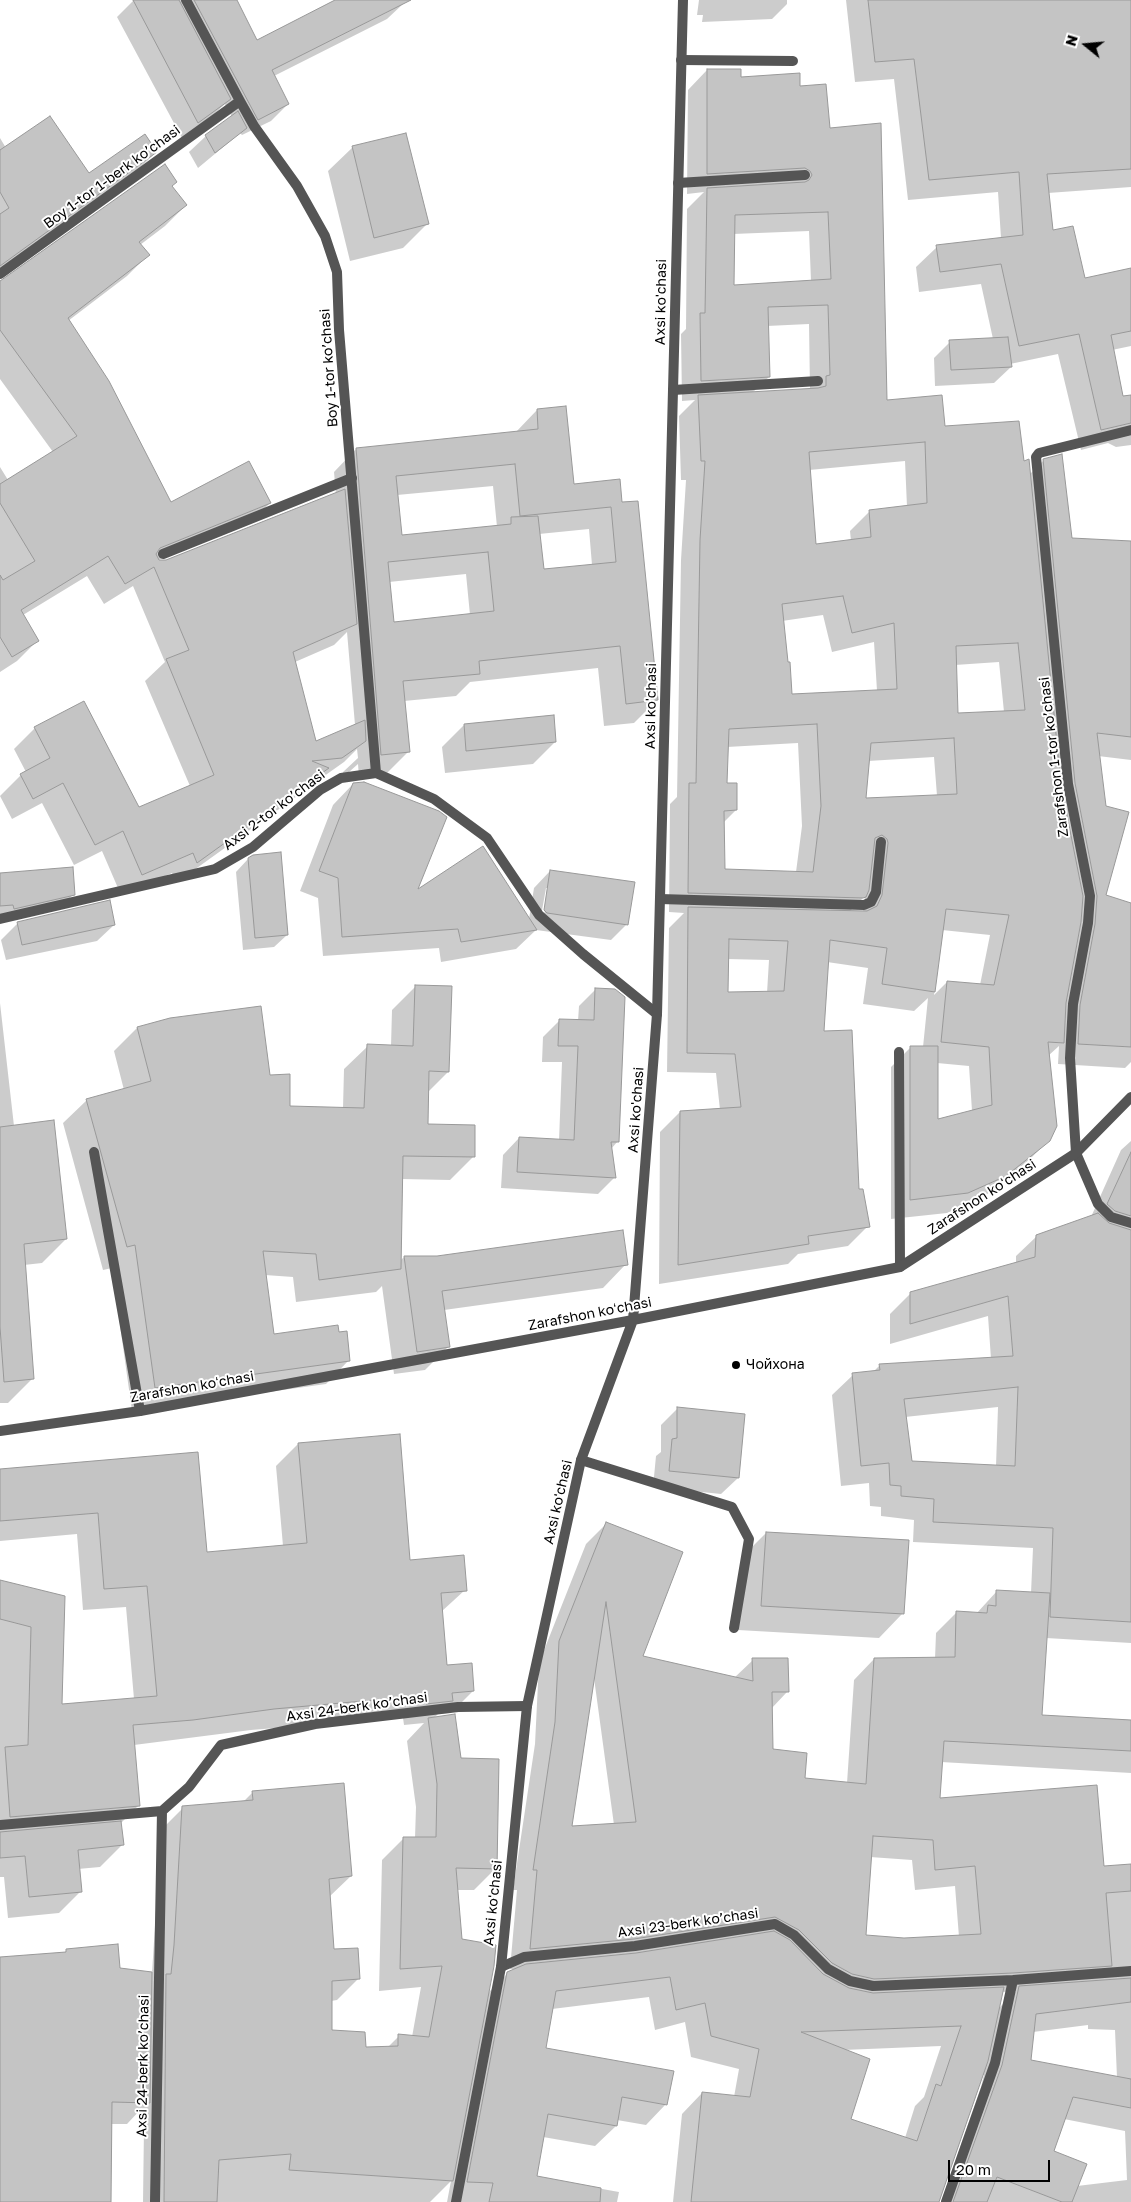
<!DOCTYPE html>
<html>
<head>
<meta charset="utf-8">
<style>
  body { margin:0 }
  #map { position:relative; width:1131px; height:2202px; overflow:hidden; background:#fff; font-family:"Golos Text",sans-serif }
  canvas { display:block }
  .north { position:absolute; left:1061px; top:20px; width:50px; height:50px; -webkit-text-stroke:4px #fff; paint-order:stroke; rotate:287deg; font-size:14px; font-weight:700; line-height:20px; text-align:center; color:#000 }
  .north::after { content:''; display:block; margin:auto; width:18px; height:22px; background:#000; clip-path:polygon(50% 0,100% 100%,50% 72%,0 100%) }
  .scale { position:absolute; left:948px; top:2160px; width:102px; height:22px; box-sizing:border-box; border:2px solid #000; border-top:0; padding-left:6px; font-size:15px; line-height:18px; white-space:nowrap; color:#000; -webkit-text-stroke:4px #fff; paint-order:stroke }
</style>
</head>
<body>
<div id="map">
<canvas width="1131" height="2202"></canvas>
<div class="north">N</div>
<div class="scale">20 m</div>
</div>
<script>
const c = document.querySelector('canvas').getContext('2d');
c.lineJoin = 'round';
function fillPath(path, color) {
  c.fillStyle = color;
  c.fill(path, 'evenodd');
}
function toPath(rows) {
  const path = new Path2D();
  for (const r of rows) {
    path.moveTo(r[0], r[1]);
    for (let i = 2; i < r.length; i += 2) path.lineTo(r[i], r[i + 1]);
  }
  return path;
}
function strokePath(path, color, width, dash) {
  c.strokeStyle = color;
  c.lineWidth = width;
  c.lineCap = dash ? 'butt' : 'round';
  c.setLineDash(dash || []);
  c.stroke(path);
}
function drawText(font, color, halo, rows, align = 'center') {
  c.font = font + ' "Golos Text",sans-serif';
  c.lineWidth = 4;
  c.setLineDash([]);
  c.textBaseline = 'middle';
  c.strokeStyle = halo;
  c.fillStyle = color;
  for (const [text, x, y, turn = 0] of rows) {
    c.save();
    c.translate(x, y);
    c.rotate((+turn || 0) * Math.PI / 180);
    c.textAlign = isNaN(turn) ? turn : align;
    if (halo) c.strokeText(text, 0, 0);
    c.fillText(text, 0, 0);
    c.restore();
  }
}
const shadow = toPath([
  [134,0,235,0,256,42,338,0,402,0,404,3,387,19,274,76,288,104,271,121,242,135,240,133,198,168,189,152,206,136,232,117,225,104,213,115,182,138,117,17],
  [699,0,787,0,787,4,772,19,702,22,703,15,697,15],
  [846,0,1131,0,1131,187,1048,193,1051,232,1084,279,1131,269,1131,346,1112,350,1122,397,1131,396,1131,445,1116,447,1108,443,1081,450,1058,354,1010,364,1011,367,994,383,935,386,934,358,950,342,993,339,981,284,919,292,916,267,937,247,1001,238,998,192,908,200,894,79,855,82],
  [707,70,739,79,799,88,829,129,885,401,1023,462,1030,474,1044,460,1071,539,1131,542,1131,760,1098,756,1104,896,1131,904,1131,1062,1125,1068,1058,1064,1059,1046,1048,1056,1049,1140,1029,1160,985,1196,947,1213,891,1219,891,1067,911,1047,923,1047,928,998,914,1011,863,1004,868,968,827,962,823,1033,857,1190,868,1226,848,1246,798,1254,788,1264,659,1284,660,1132,680,1112,720,1110,716,1073,667,1072,669,928,684,913,669,912,670,804,677,797,681,560,686,480,681,480,679,416,695,400,682,401,681,334,686,329,687,209,704,192,687,194,688,90],
  [809,231,811,281,732,287,733,234],
  [809,324,810,390,752,393,769,377,767,326],
  [905,461,907,507,870,511,850,531,851,541,814,546,809,470],
  [823,615,832,652,874,642,877,691,791,696,782,621],
  [999,662,1004,712,957,715,955,665],
  [798,743,802,826,796,872,724,871,723,823,736,810,726,784,727,747],
  [934,757,937,796,865,799,868,761],
  [865,896,863,912,849,912],
  [942,930,990,935,980,985,947,982,934,995],
  [727,959,769,960,767,993,727,993],
  [937,1063,969,1066,972,1111,937,1120],
  [0,138,6,148,88,175,156,152,135,173,0,270],
  [353,147,427,224,403,248,350,261,328,171],
  [171,186,186,205,165,226,140,245,148,255,127,276,68,321,171,503,270,503,249,524,158,560,166,562,336,495,334,472,356,449,515,433,537,410,573,485,621,504,657,700,634,723,604,726,598,668,470,682,456,696,404,701,409,751,386,774,359,777,358,764,340,780,343,772,358,758,357,749,344,762,320,779,316,779,307,789,176,883,172,873,121,895,102,851,74,865,42,803,12,819,0,796,21,775,26,772,14,749,35,728,138,808,190,786,145,681,165,662,133,586,104,604,87,576,23,615,38,640,17,661,0,672,0,467,8,480,53,452,0,379,0,281],
  [493,486,497,527,401,537,397,495],
  [589,529,592,565,542,570,539,534],
  [466,574,470,615,393,623,389,582],
  [347,632,355,725,315,743,295,662,334,645],
  [464,725,555,742,533,764,445,773,442,747],
  [353,784,416,892,529,919,534,888,550,871,627,924,611,940,536,930,516,949,441,962,439,948,323,956,318,898,300,891,333,805],
  [546,888,548,888,544,916,541,916],
  [248,859,287,935,274,947,243,950,236,872],
  [0,874,74,894,60,907,0,918],
  [18,923,114,925,97,941,6,960,1,940],
  [416,986,448,1072,428,1092,427,1125,474,1156,450,1180,401,1179,400,1261,404,1257,626,1264,603,1288,444,1310,449,1346,425,1370,394,1374,382,1286,376,1292,296,1302,293,1277,265,1275,273,1335,349,1360,326,1384,132,1411,112,1268,103,1270,63,1123,87,1100,124,1090,114,1051,137,1028,269,1076,289,1107,343,1108,344,1069,368,1046,391,1046,392,1010],
  [595,990,618,1141,611,1149,615,1177,598,1194,501,1188,503,1155,519,1138,559,1141,562,1062,542,1062,543,1037,560,1020,578,1021,579,1006],
  [0,1003,14,1126,66,1239,42,1263,24,1265,32,1379,8,1403,0,1403],
  [1131,1141,1131,1643,1046,1638,1041,1716,1131,1721,1131,1773,941,1762,939,1800,1102,1868,1131,1865,1131,2202,941,2202,981,2087,984,2075,982,2075,939,2202,673,2202,682,2114,702,2093,734,2097,739,2069,691,2057,685,2022,655,2030,649,1997,552,2009,544,2049,666,2104,646,2125,617,2120,616,2126,595,2146,543,2137,536,2177,619,2192,617,2202,447,2202,451,2181,430,2202,143,2202,144,2125,142,2125,142,2108,127,2124,110,2124,109,2202,0,2202,0,1959,64,1954,66,1951,119,1969,152,1973,161,1830,183,1808,242,1803,253,1792,351,1876,329,1897,333,1951,359,1978,337,2000,331,2001,331,2031,365,2048,387,2048,399,2036,412,2037,421,1987,379,1991,382,1860,404,1838,415,1838,416,1807,407,1741,424,1723,404,1725,403,1718,374,1720,251,1730,134,1745,138,1806,120,1824,122,1845,100,1867,78,1869,81,1891,59,1913,8,1918,4,1877,0,1877,0,1581,64,1597,61,1705,134,1699,126,1607,83,1610,77,1534,0,1541,0,1470,206,1553,283,1546,276,1466,298,1444,409,1561,465,1590,441,1612,446,1666,473,1691,451,1713,438,1714,434,1718,460,1760,496,1868,474,1890,457,1890,461,1940,488,1993,508,1973,516,1969,510,1969,517,1890,513,1890,535,1744,539,1663,586,1544,606,1524,641,1657,734,1678,753,1660,787,1692,771,1709,772,1751,803,1779,847,1783,854,1680,874,1659,935,1659,936,1633,956,1613,976,1614,997,1591,1031,1593,1033,1548,913,1542,914,1520,881,1516,881,1507,870,1506,869,1483,841,1486,832,1395,853,1375,873,1372,880,1365,991,1359,988,1316,890,1344,890,1314,911,1293,1016,1264,1016,1256,1037,1236,1091,1217,1121,1150],
  [998,1407,996,1466,911,1462,905,1417],
  [594,1678,614,1825,570,1828],
  [870,1857,912,1860,915,1890,955,1886,959,1937,904,1940,865,1936],
  [1016,1991,999,2008,1002,1992],
  [1088,2025,1088,2029,1115,2030,1117,2078,1029,2061,1033,2032],
  [941,2046,924,2097,915,2106,905,2138,849,2120,843,2050],
  [1064,2119,1125,2131,1127,2180,1077,2186,1053,2152],
  [678,1408,744,1415,738,1478,721,1494,653,1487,656,1456,661,1452,661,1425],
  [766,1533,907,1541,902,1614,879,1638,738,1630,742,1557]
]);
const building = toPath([
  [133,0,179,0,231,99,198,123,133,0],
  [194,0,237,0,257,40,335,0,411,0,272,70,289,104,258,120,194,0],
  [868,0,1131,0,1131,169,1047,174,1053,230,1073,226,1085,278,1131,268,1131,331,1111,335,1123,396,1131,395,1131,423,1101,430,1079,334,1019,346,1001,264,940,272,936,245,1023,235,1019,172,929,180,914,59,875,62,868,0],
  [707,69,741,69,741,77,800,73,800,86,826,84,830,128,881,123,887,400,942,395,945,426,1019,421,1024,461,1029,459,1061,785,1083,896,1081,922,1066,1003,1064,1043,1048,1042,1057,1126,1050,1141,1006,1176,968,1193,910,1200,910,1046,938,1046,938,1119,992,1105,989,1047,941,1042,947,981,994,985,1009,915,946,909,935,992,882,984,887,948,830,940,824,1031,852,1030,859,1189,863,1189,870,1227,808,1236,809,1244,678,1265,680,1111,741,1107,735,1054,687,1053,688,907,867,911,877,906,882,895,888,843,887,839,882,835,875,838,869,890,866,897,863,898,688,893,689,783,696,783,700,540,705,461,701,461,698,395,818,388,826,386,826,376,830,375,828,305,768,307,770,377,701,381,700,313,705,313,707,188,805,182,809,180,812,175,810,171,805,168,707,174,707,69],
  [828,212,831,279,734,285,735,215,828,212],
  [925,442,927,503,869,510,871,537,816,544,809,452,925,442],
  [843,596,852,633,894,623,897,689,792,694,790,662,788,662,782,604,843,596],
  [1018,643,1025,710,958,713,956,646,1018,643],
  [817,724,821,806,813,872,725,869,724,811,737,810,737,783,727,783,729,729,817,724],
  [954,738,957,794,866,798,871,743,954,738],
  [729,939,788,941,784,991,728,992,729,939],
  [238,111,247,128,215,153,205,135,238,111],
  [50,116,89,173,145,134,157,152,0,266,0,214,9,208,0,192,0,150,50,116],
  [406,133,429,224,374,238,352,146,406,133],
  [165,164,177,182,172,186,187,205,139,242,150,255,68,318,109,381,171,502,249,461,271,503,160,548,156,554,159,560,166,560,345,489,357,624,293,652,316,741,365,720,366,741,342,758,312,761,329,768,197,863,193,853,142,875,123,831,95,845,63,783,33,799,20,774,50,758,34,727,84,701,139,807,214,775,166,659,189,650,154,567,125,584,108,556,21,610,39,641,12,657,0,637,0,575,3,580,35,561,0,503,0,484,77,436,0,330,0,281,165,164],
  [1008,337,1012,367,951,370,949,340,1008,337],
  [566,406,574,484,620,479,622,502,638,501,658,700,626,704,620,646,479,661,480,674,403,681,410,752,381,755,356,448,538,429,537,409,566,406],
  [515,464,520,516,611,507,616,562,544,569,538,516,511,517,511,524,402,535,396,476,515,464],
  [488,552,494,611,394,622,388,562,488,552],
  [1062,454,1072,538,1131,541,1131,737,1097,733,1106,806,1129,812,1106,895,1131,903,1131,1047,1078,1044,1080,1005,1095,924,1097,896,1075,783,1043,459,1062,454],
  [554,715,556,742,466,751,464,724,554,715],
  [364,782,439,811,447,817,418,889,483,846,537,930,461,942,458,929,342,937,338,878,319,871,353,783,364,782],
  [281,852,288,935,255,938,248,858,253,855,281,852],
  [73,867,75,895,14,909,13,905,0,906,0,873,73,867],
  [550,870,635,882,628,925,547,913,544,910,550,870],
  [110,900,115,925,22,945,17,922,110,900],
  [415,985,452,986,449,1072,429,1071,428,1124,475,1125,475,1157,403,1156,401,1269,319,1280,316,1254,263,1251,274,1334,338,1325,339,1332,347,1331,350,1361,155,1388,135,1245,127,1247,86,1099,151,1081,137,1027,170,1018,261,1006,270,1075,290,1074,290,1106,364,1108,367,1044,413,1046,415,985],
  [595,988,615,989,625,997,619,1142,611,1142,616,1178,517,1172,519,1137,574,1140,578,1046,558,1046,559,1019,594,1020,595,988],
  [54,1120,67,1239,24,1244,34,1379,4,1382,0,1327,0,1127,54,1120],
  [1131,1152,1131,1216,1115,1211,1107,1204,1131,1152],
  [1098,1213,1109,1223,1131,1230,1131,1622,1050,1617,1053,1528,933,1522,934,1499,901,1496,901,1486,890,1485,889,1463,861,1466,852,1373,880,1370,879,1364,1013,1356,1008,1296,910,1324,910,1292,1035,1257,1036,1235,1098,1213],
  [1018,1387,1015,1466,912,1461,904,1399,1018,1387],
  [623,1230,628,1265,442,1291,450,1347,417,1352,404,1256,437,1256,623,1230],
  [677,1407,745,1414,739,1478,669,1471,672,1439,677,1438,677,1407],
  [400,1434,410,1560,464,1555,467,1591,441,1593,447,1665,472,1663,474,1691,452,1693,453,1701,426,1704,425,1696,397,1698,274,1709,193,1720,133,1725,140,1806,10,1817,5,1747,28,1745,31,1627,0,1619,0,1580,65,1596,62,1704,157,1696,147,1586,104,1589,98,1513,0,1521,0,1469,198,1452,207,1552,307,1543,298,1443,400,1434],
  [606,1522,683,1552,643,1656,753,1681,752,1658,788,1658,789,1692,772,1692,773,1749,807,1753,805,1778,866,1784,874,1658,955,1657,956,1611,987,1613,988,1605,996,1606,996,1590,1050,1593,1042,1715,1131,1720,1131,1751,944,1741,940,1798,1097,1785,1104,1866,1131,1864,1131,1891,1106,1893,1112,1966,1013,1973,874,1979,852,1974,832,1963,799,1930,775,1917,634,1939,530,1949,537,1870,533,1870,555,1722,559,1641,606,1522],
  [606,1602,636,1822,572,1826,606,1602],
  [873,1836,933,1840,935,1870,975,1866,981,1934,904,1938,866,1935,873,1836],
  [766,1532,909,1540,904,1614,761,1606,766,1532],
  [455,1714,461,1758,499,1759,497,1869,456,1868,462,1939,496,1945,494,1966,453,2181,289,2170,291,2154,219,2160,217,2202,164,2202,166,1974,171,1974,174,1945,182,1806,253,1800,252,1791,344,1783,352,1876,329,1879,334,1949,358,1948,360,1979,332,1981,332,2030,365,2032,366,2047,398,2046,398,2034,429,2037,442,1966,400,1969,403,1837,436,1837,437,1784,428,1718,455,1714],
  [121,1821,124,1845,78,1850,82,1892,29,1897,25,1856,0,1858,0,1832,121,1821],
  [774,1931,790,1940,823,1974,849,1988,873,1993,1004,1987,988,2061,939,2202,691,2202,702,2092,750,2097,759,2049,711,2036,705,2003,676,2010,670,1977,556,1991,546,2048,674,2071,667,2105,622,2097,617,2126,548,2114,537,2176,601,2188,600,2202,489,2202,493,2183,467,2182,507,1972,526,1964,636,1953,774,1931],
  [961,2026,941,2086,936,2084,917,2141,851,2119,870,2059,801,2032,961,2026],
  [118,1944,120,1968,152,1972,150,2103,112,2102,111,2202,0,2202,0,1957,66,1952,66,1949,118,1944],
  [1131,1978,1131,2002,1036,2014,1031,2060,1131,2079,1131,2108,1073,2097,1054,2151,1087,2164,1072,2202,1062,2202,997,2177,987,2202,953,2202,1002,2065,1019,1986,1131,1978]
]);
const service = toPath([
  [681,60,793,61],
  [678,183,805,175],
  [673,390,818,381],
  [163,554,352,478],
  [660,899,864,905,871,902,876,892,881,842],
  [899,1052,900,1267],
  [1076,1153,1098,1204,1111,1217,1131,1223],
  [581,1460,732,1507,749,1539,734,1628]
]);
const minor = toPath([
  [186,0,240,101,254,126,297,186,325,236,337,272,339,330,376,773],
  [0,274,240,101],
  [0,919,215,869,253,847,320,790,341,778,376,773,434,799,487,838,539,915,583,954,657,1014],
  [94,1152,140,1411],
  [1076,1153,1070,1058,1073,1004,1088,923,1090,896,1068,784,1036,457,1039,453,1131,430],
  [0,1825,162,1811,189,1787,221,1745,315,1724,458,1707,527,1706],
  [501,1967,524,1957,635,1946,775,1924,794,1935,828,1969,850,1981,873,1986,1013,1980,1131,1971],
  [155,2202,162,1811],
  [946,2202,995,2063,1013,1980]
]);
const tertiary = toPath([
  [0,1431,140,1411,633,1320,900,1267,1076,1153,1131,1097],
  [456,2202,501,1967,527,1706,581,1460,633,1320,657,1014,683,0]
]);
const markers = [
  [736,1365,5,"#000"]
];
const streetNames = [
  ["Boy 1-tor 1-berk koʼchasi",112,177,-36],
  ["Axsi ko'chasi",661,302,-89],
  ["Boy 1-tor koʼchasi",329,368,-94],
  ["Axsi ko'chasi",651,706,-89],
  ["Zarafshon 1-tor koʼchasi",1054,757,-97],
  ["Аxsi 2-tor koʼchasi",274,810,-37],
  ["Axsi ko'chasi",636,1110,-86],
  ["Zarafshon koʻchasi",982,1197,-33],
  ["Zarafshon koʻchasi",590,1314,-11],
  ["Zarafshon koʻchasi",192,1387,-10],
  ["Axsi ko'chasi",558,1502,-77],
  ["Аxsi 24-berk koʼchasi",357,1707,-8],
  ["Axsi ko'chasi",493,1903,-84],
  ["Аxsi 23-berk koʼchasi",688,1923,-8],
  ["Аxsi 24-berk koʼchasi",143,2066,-89]
];
const poiNames = [
  ["Чойхона",746,1365]
];
fillPath(shadow, '#0003');
fillPath(building, '#c4c4c4');
strokePath(building, '#999', 1);
strokePath(service, '#555', 10);
strokePath(minor, '#555', 10);
strokePath(tertiary, '#555', 10);
for (const [x, y, r, color] of markers) {
  const dot = new Path2D();
  dot.arc(x, y, r, 0, 2 * Math.PI);
  c.fillStyle = color;
  c.fill(dot);
  strokePath(dot, '#fff', 2);
}
drawText('14px', '#000', '#fff', streetNames);
drawText('14px', '#000', '#fff', poiNames, 'left');
</script>
</body>
</html>
